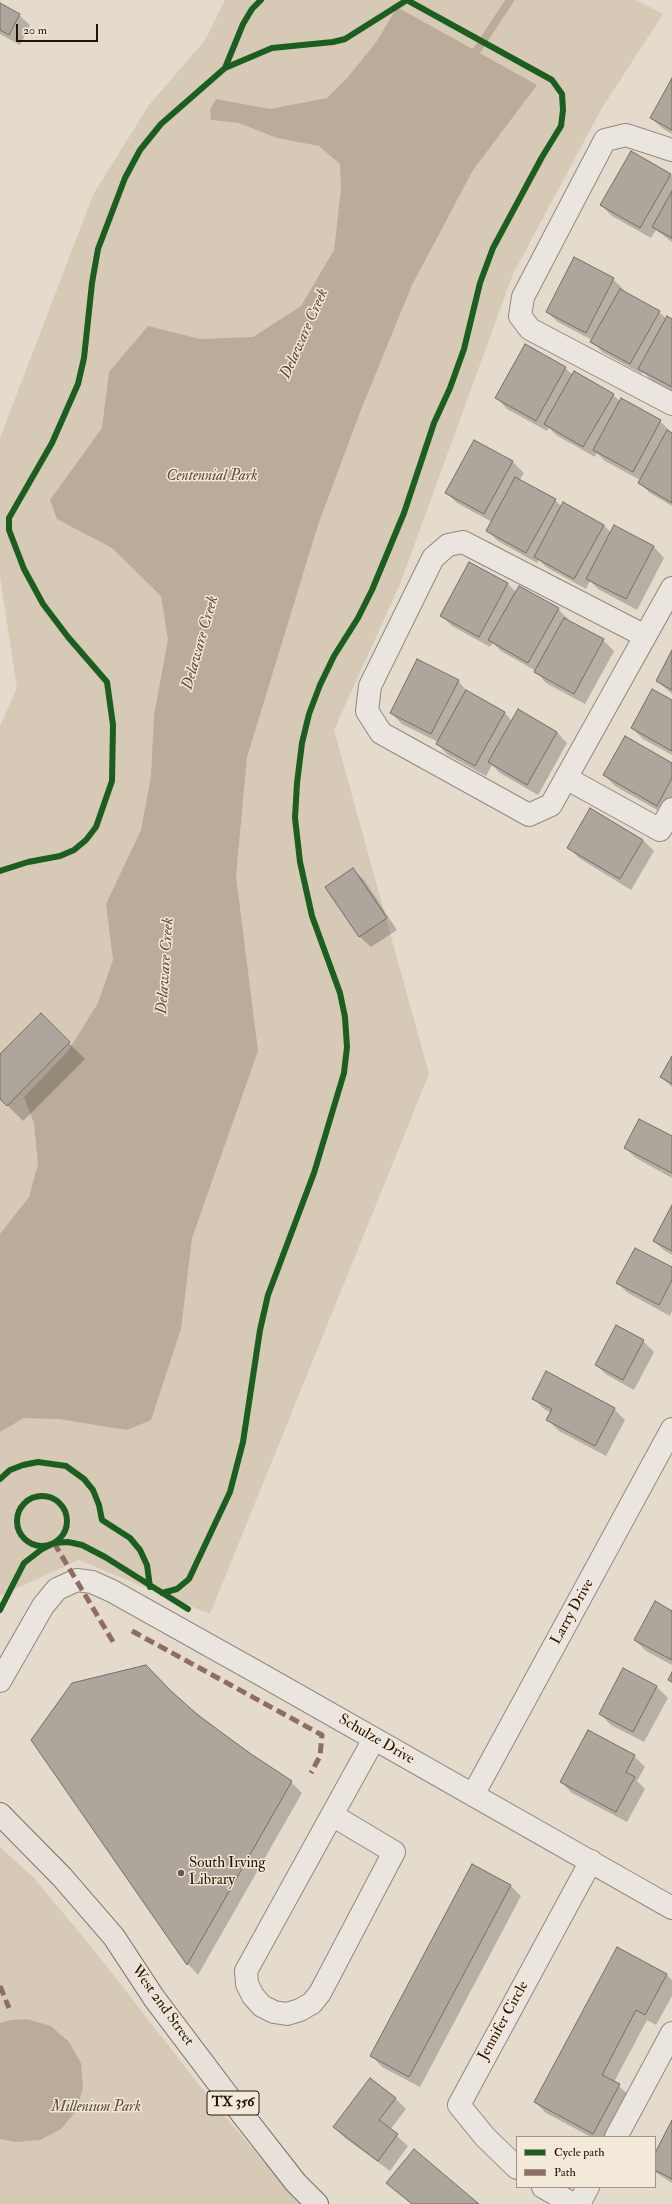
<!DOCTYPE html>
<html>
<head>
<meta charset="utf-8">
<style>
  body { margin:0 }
  #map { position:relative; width:672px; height:2204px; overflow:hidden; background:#e4dbcd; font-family:"IM FELL Double Pica",serif }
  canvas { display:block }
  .legend { position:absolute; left:516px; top:2136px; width:140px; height:52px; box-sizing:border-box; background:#f3e9d9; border:1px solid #a19384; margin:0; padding:5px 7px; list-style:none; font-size:12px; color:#261204 }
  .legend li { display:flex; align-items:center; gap:8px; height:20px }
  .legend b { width:20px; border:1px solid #a19384 }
  .scale { position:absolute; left:16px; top:24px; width:82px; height:18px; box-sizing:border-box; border:2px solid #261204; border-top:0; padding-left:5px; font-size:12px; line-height:14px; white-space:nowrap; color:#261204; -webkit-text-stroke:3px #f3e9d9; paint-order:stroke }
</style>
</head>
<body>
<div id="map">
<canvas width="672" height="2204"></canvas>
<ul class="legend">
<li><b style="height:5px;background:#1b5e20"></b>Cycle path</li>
<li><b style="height:5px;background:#8d6e63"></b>Path</li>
</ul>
<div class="scale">20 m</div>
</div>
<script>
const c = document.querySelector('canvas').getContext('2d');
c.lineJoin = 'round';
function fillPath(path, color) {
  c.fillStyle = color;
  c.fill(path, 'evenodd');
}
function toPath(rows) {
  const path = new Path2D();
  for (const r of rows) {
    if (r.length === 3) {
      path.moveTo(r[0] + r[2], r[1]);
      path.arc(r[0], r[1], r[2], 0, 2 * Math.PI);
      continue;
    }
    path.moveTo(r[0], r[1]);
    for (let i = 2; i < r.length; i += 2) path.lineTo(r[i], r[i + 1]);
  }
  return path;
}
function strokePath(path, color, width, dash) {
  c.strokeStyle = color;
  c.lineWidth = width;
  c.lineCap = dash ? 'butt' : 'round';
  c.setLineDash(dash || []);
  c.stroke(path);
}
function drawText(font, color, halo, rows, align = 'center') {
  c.font = font + ' "IM FELL Double Pica",serif';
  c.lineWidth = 3;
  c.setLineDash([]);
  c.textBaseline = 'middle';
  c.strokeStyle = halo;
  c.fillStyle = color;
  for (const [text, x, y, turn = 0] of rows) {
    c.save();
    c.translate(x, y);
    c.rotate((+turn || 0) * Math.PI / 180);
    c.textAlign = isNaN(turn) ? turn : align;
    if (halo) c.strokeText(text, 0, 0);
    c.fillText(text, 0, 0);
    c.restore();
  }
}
const green = toPath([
  [225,0,636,0,663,14,602,108,513,274,400,584,334,730,429,1074,210,1614,79,1560,0,1596,0,726,17,688,0,577,0,438,93,195,149,105,206,39],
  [0,1847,34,1878,93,1949,211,2100,300,2204,0,2204]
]);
const water = toPath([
  [397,7,537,85,473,170,412,285,362,407,318,525,247,757,236,876,258,1051,192,1238,181,1329,151,1420,127,1430,58,1419,24,1418,0,1432,0,1234,29,1197,38,1164,34,1123,24,1097,68,1051,98,1003,113,960,106,904,141,830,151,776,154,715,168,640,161,596,112,548,57,519,50,500,102,428,109,372,148,326,200,339,253,337,301,306,334,250,341,189,340,164,319,146,277,138,239,123,211,120,210,110,216,99,270,109,327,98,348,77,377,41],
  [27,2019,51,2026,69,2042,81,2063,83,2087,77,2110,61,2129,40,2140,16,2142,0,2139,0,2023,11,2020]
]);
const shadow = toPath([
  [0,4,19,15,30,25,20,45,0,34],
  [672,80,672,134,662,128,651,118],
  [670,174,672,176,672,242,656,230,651,238,612,216,601,205],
  [613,279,624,290,623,292,659,312,667,319,672,320,672,391,650,379,643,372,642,374,602,352,592,340,558,322,547,312],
  [565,368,573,375,613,395,621,402,660,421,671,432,672,506,650,493,639,483,640,480,605,461,597,453,595,457,556,435,549,428,547,431,507,409,497,398],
  [474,441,513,462,524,473,519,481,555,500,562,507,604,525,611,533,614,526,654,547,664,558,637,610,598,589,590,581,586,589,546,567,539,560,537,563,498,541,487,530,492,522,457,503,446,492],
  [469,563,508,584,517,593,558,609,569,620,568,621,603,640,614,651,585,704,546,683,536,671,501,651,493,643,490,647,452,626,441,615],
  [672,652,672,694,657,681],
  [458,681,468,692,505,713,512,721,557,732,567,743,538,795,500,773,492,765,486,776,448,755,437,744,438,742,402,724,391,713],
  [672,701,672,755,643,739,632,728],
  [672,764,672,808,668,816,615,786,604,775],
  [643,840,654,851,631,890,579,858,568,847],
  [353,869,364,880,397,930,371,947,360,937,326,887],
  [41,1015,85,1059,23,1121,0,1098,0,1056],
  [672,1058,672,1087,661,1077],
  [672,1138,672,1178,636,1158,625,1148],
  [672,1207,672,1255,665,1251,654,1241],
  [672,1268,672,1311,670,1316,628,1293,617,1283],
  [643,1341,654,1352,634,1390,607,1375,596,1365],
  [533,1398,614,1409,625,1420,606,1456,559,1431,548,1420,551,1413,544,1409],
  [672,1612,672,1665,646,1651,635,1640],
  [624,1669,657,1687,668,1698,644,1742,611,1725,600,1714],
  [174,1695,250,1755,291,1782,302,1793,198,1975,188,1964,32,1740],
  [634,1756,645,1767,637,1781,645,1789,627,1822,572,1793,561,1782],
  [510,1885,521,1896,420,2087,382,2067,372,2056],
  [618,1949,667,1975,672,1980,672,1996,656,2025,647,2020,614,2082,630,2096,607,2137,591,2137,546,2113,535,2102],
  [395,2098,406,2109,390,2130,408,2146,390,2171,345,2138,334,2127],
  [672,2122,672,2183,655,2172,655,2155]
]);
const stream = toPath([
  [471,59,510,0]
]);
const building = toPath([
  [0,3,20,14,9,35,0,30,0,3],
  [672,78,672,130,650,118,672,78],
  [631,151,671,174,640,228,600,205,631,151],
  [672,191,672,238,652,227,672,191],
  [574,257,614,278,586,333,546,312,574,257],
  [620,289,660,311,630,364,590,342,620,289],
  [667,316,672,319,672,387,638,369,667,316],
  [525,344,566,367,536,421,495,398,525,344],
  [574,371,614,394,583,447,544,424,574,371],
  [621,398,661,420,633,472,593,450,621,398],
  [667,430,672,433,672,503,638,483,667,430],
  [474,440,513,461,484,514,445,493,474,440],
  [515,477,556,499,526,553,486,531,515,477],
  [563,502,604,525,574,579,534,557,563,502],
  [614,525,654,546,626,599,586,579,614,525],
  [469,562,508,583,479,637,440,616,469,562],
  [519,586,559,608,528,663,488,640,519,586],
  [564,618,604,639,574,694,534,672,564,618],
  [672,650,672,690,656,681,672,650],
  [417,659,459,680,431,734,390,713,417,659],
  [652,689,672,700,672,751,631,728,652,689],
  [466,690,505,712,475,766,436,744,466,690],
  [518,709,557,732,527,785,488,762,518,709],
  [625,736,672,763,672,778,657,806,603,775,625,736],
  [590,808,643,840,620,879,567,848,590,808],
  [353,868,387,918,359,937,325,887,353,868],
  [41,1013,70,1042,7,1106,0,1099,0,1054,41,1013],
  [672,1056,672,1084,660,1077,672,1056],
  [639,1119,672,1136,672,1173,624,1148,639,1119],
  [672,1205,672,1251,653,1241,672,1205],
  [635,1248,672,1267,672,1280,659,1305,616,1283,635,1248],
  [616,1325,644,1340,623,1380,595,1365,616,1325],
  [546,1371,615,1408,595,1446,546,1420,552,1409,532,1399,546,1371],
  [655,1601,672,1611,672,1660,634,1640,655,1601],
  [146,1665,171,1691,199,1716,251,1754,292,1781,187,1965,31,1740,72,1683,146,1665],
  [623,1668,657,1686,633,1732,599,1714,623,1668],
  [672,1672,672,1682,668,1680,672,1672],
  [588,1730,635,1755,626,1772,635,1777,616,1812,560,1782,588,1730],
  [472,1864,511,1885,409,2077,370,2056,472,1864],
  [617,1947,667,1974,645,2015,636,2010,602,2075,620,2084,593,2134,534,2102,617,1947],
  [370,2078,396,2098,379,2120,398,2134,378,2161,333,2127,370,2078],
  [672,2120,672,2179,655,2170,655,2153,672,2120],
  [414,2149,479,2204,412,2204,386,2183,414,2149]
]);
const minor = toPath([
  [672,150,626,135,605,140,523,297,520,316,530,329,672,404],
  [645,636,463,542,448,545,433,558,370,686,367,711,381,733,529,815,551,805,672,588],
  [566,778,660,830,672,809],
  [0,1681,43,1606,57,1589,77,1580,92,1582,112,1591,262,1675,672,1908],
  [473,1795,672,1429],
  [332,1815,394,1852,320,1993,312,2003,300,2010,287,2014,274,2012,262,2006,253,1996,247,1984,246,1971,332,1815,374,1739],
  [616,2137,672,2033],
  [517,2168,485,2137,459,2105,591,1861],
  [543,2187,573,2204],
  [579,2204,588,2187]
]);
const major = toPath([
  [0,1814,62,1877,114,1937,154,1998,228,2096,296,2183,317,2204]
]);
const quiet = toPath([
  [54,1543,115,1645],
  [132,1631,322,1735,320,1756,311,1773],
  [0,1986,9,2008]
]);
const cycleway = toPath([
  [225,68,243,24,252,9,261,0],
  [0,871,28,862,60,856,74,850,86,840,96,827,112,781,113,725,107,682,68,637,43,604,24,569,9,530,9,518,52,443,78,384,84,358,92,283,98,249,125,178,140,150,161,124,225,68,272,48,333,42,345,39,407,0],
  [0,1479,10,1470,23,1465,38,1462,66,1466,84,1479,93,1490,99,1505,102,1520,130,1538,140,1550,147,1565,150,1587],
  [42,1521,25],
  [162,1593,177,1589,189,1579,230,1492,243,1442,260,1330,268,1295,314,1173,344,1073,347,1047,345,1017,340,993,312,916,300,862,295,818,297,783,302,743,309,714,320,685,334,656,358,618,372,590,404,513,434,423,450,388,464,349,480,283,493,248,542,157,561,126,563,110,562,94,552,80,407,0],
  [0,1610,24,1563,42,1549,54,1543,68,1542,82,1545,105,1557,188,1609]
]);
const markers = [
  [181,1873,4,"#68584a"]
];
const shields = [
  [233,2103,52]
];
const shieldNames = [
  ["TX 356",233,2103]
];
const parkNames = [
  ["Centennial Park",212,477],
  ["Millenium Park",96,2108]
];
const streetNames = [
  ["Larry Drive",573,1612,-61],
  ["Schulze Drive",376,1740,30],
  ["West 2nd Street",162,2006,54],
  ["Jennifer Circle",504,2021,-61]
];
const poiNames = [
  ["South Irving",189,1864],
  ["Library",189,1881]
];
const waterNames = [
  ["Delaware Creek",305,334,-66],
  ["Delaware Creek",201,643,-74],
  ["Delaware Creek",166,966,-86]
];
fillPath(green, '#d6c9b6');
fillPath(water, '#bbac99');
fillPath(shadow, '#0003');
strokePath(stream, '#bbac99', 8);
fillPath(building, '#aea69c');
strokePath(building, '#756e64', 1);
strokePath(minor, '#90897f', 24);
strokePath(major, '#756e64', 24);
strokePath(minor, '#eae5de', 22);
strokePath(major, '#e7e1d9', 22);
strokePath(quiet, '#8d6e63', 5, [10, 5]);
strokePath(cycleway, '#1b5e20', 6);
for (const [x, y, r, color] of markers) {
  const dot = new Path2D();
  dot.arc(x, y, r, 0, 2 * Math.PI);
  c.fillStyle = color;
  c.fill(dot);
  strokePath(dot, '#f3e9d9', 1.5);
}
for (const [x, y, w] of shields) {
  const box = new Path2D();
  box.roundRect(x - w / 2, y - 12, w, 24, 3);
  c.fillStyle = '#f3e9d9';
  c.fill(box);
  strokePath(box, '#261204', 1);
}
drawText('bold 14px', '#261204', null, shieldNames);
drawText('italic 15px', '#604d3c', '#f3e9d9', parkNames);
drawText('15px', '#261204', '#f3e9d9', streetNames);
drawText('15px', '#261204', '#f3e9d9', poiNames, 'left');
drawText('italic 16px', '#614e3d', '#f3e9d9', waterNames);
</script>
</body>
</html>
